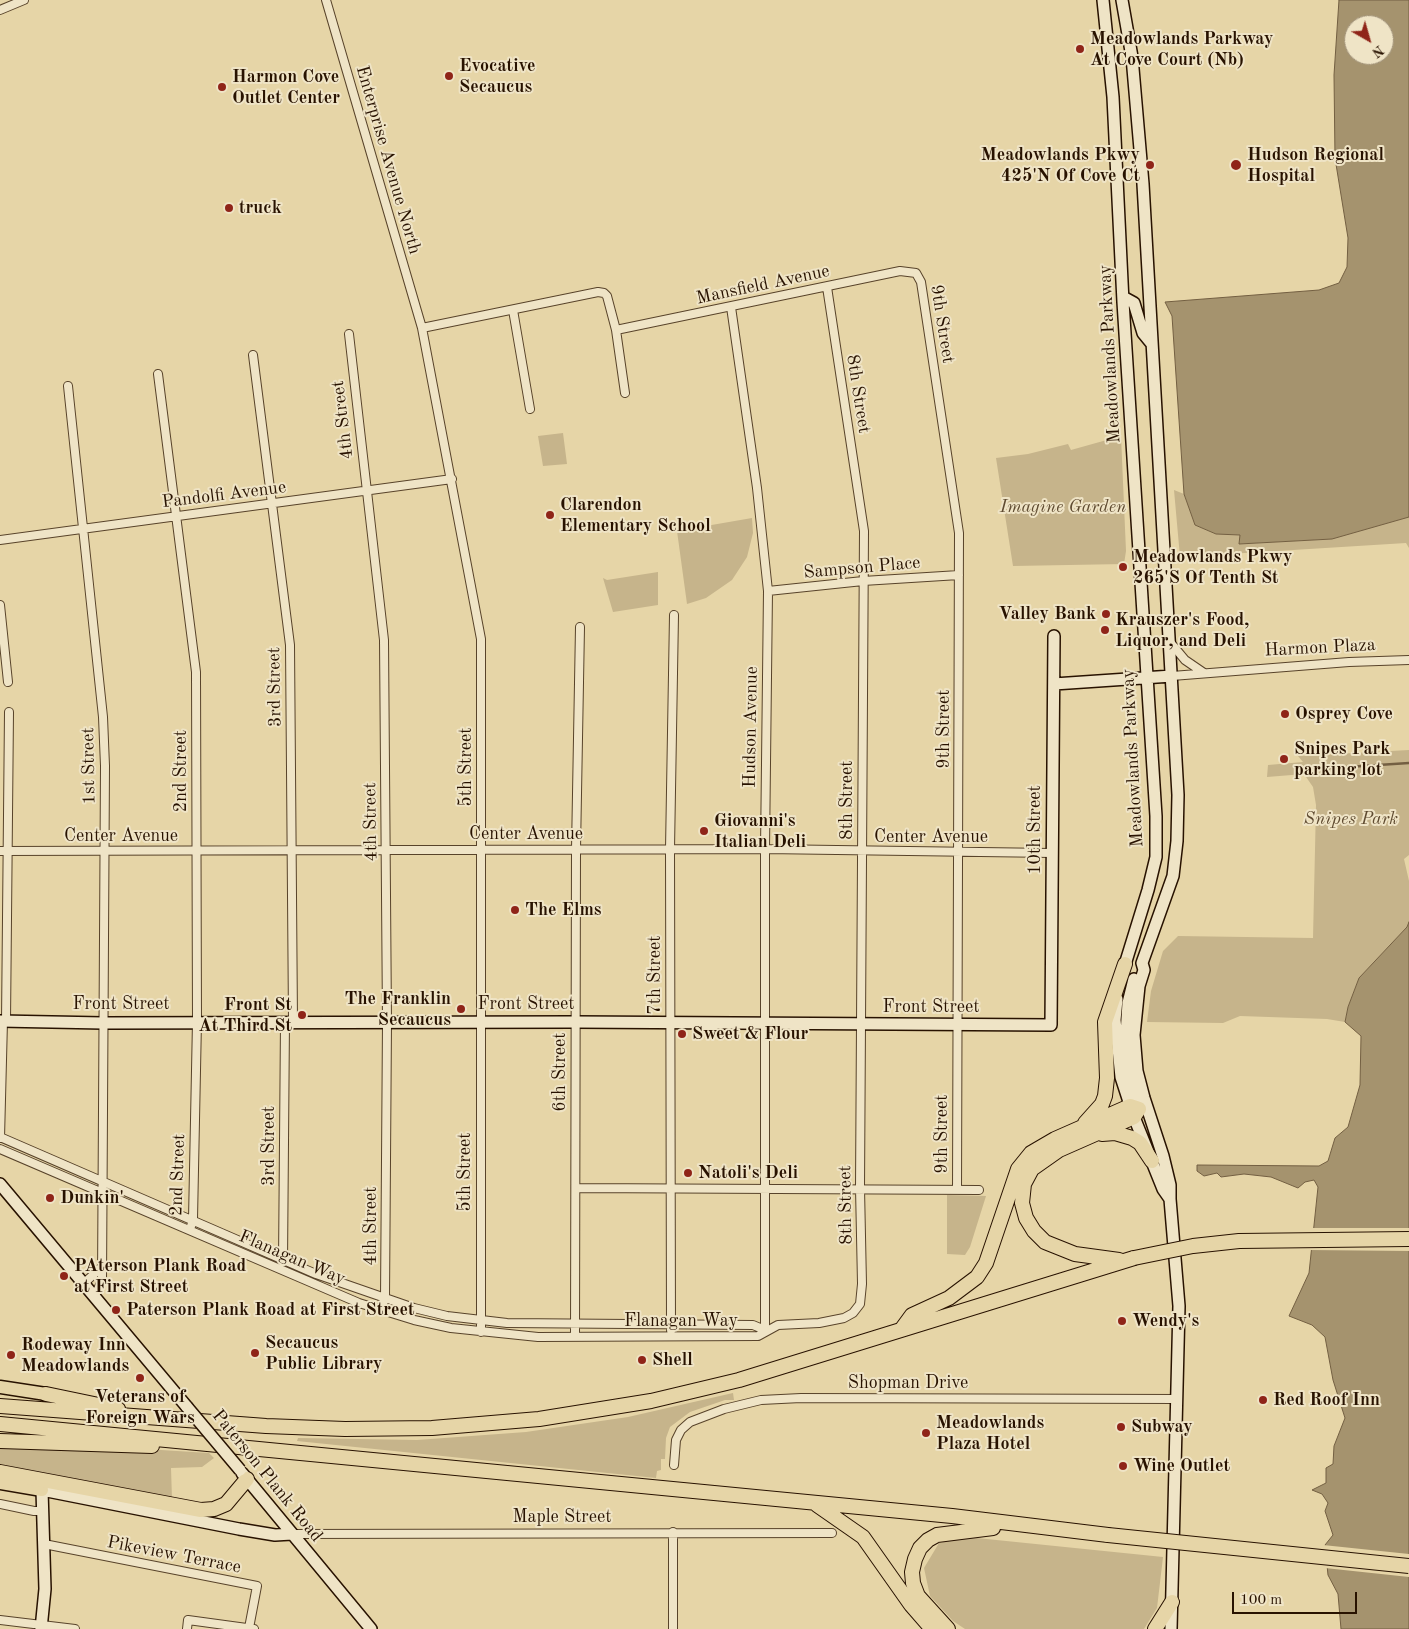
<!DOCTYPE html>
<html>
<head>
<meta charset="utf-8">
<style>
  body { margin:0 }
  #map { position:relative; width:1409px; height:1629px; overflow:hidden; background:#e6d5a7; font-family:"Old Standard TT",serif }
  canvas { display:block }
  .north { position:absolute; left:1344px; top:15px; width:50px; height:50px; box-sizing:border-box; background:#efe4c6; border:1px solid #9f9077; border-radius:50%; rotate:142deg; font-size:14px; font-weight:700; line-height:20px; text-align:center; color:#281200 }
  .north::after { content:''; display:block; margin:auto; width:18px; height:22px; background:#8f2418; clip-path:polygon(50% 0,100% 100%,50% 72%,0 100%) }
  .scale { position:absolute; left:1232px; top:1592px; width:125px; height:22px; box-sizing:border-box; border:2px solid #281200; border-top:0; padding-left:6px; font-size:15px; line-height:18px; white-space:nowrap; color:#281200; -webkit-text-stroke:4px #efe4c6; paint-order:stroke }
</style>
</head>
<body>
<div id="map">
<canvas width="1409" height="1629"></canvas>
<div class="north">N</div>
<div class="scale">100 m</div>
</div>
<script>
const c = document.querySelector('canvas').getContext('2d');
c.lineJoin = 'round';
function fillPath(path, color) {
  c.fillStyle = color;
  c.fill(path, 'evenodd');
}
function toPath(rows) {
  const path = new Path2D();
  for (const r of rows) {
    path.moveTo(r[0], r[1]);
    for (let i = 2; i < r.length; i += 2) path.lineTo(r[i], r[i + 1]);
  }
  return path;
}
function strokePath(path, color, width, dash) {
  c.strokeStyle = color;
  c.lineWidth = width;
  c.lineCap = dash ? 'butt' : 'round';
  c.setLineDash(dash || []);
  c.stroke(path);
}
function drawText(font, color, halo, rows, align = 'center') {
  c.font = font + ' "Old Standard TT",serif';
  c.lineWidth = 4;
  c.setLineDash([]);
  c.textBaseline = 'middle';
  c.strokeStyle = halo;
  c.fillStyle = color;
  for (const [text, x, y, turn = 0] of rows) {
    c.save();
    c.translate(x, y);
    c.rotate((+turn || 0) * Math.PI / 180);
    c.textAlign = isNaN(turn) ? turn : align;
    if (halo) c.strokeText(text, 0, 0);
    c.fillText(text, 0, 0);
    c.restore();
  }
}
const green = toPath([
  [563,433,567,464,543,466,538,436],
  [1121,436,1126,551,1124,564,1013,566,996,458,1028,454,1068,444,1071,450],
  [1174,490,1184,494,1195,525,1216,534,1241,535,1239,544,1332,539,1409,517,1409,548,1406,543,1180,557],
  [752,518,753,533,747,557,732,580,706,598,687,604,677,531],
  [658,572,658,605,613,612,603,578,607,580],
  [1409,750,1409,855,1404,859,1409,881,1409,922,1407,927,1359,978,1348,1007,1345,1022,1327,1019,1240,1016,1223,1023,1147,1022,1151,991,1163,951,1178,936,1313,938,1316,805,1313,787,1304,774,1267,777,1268,765,1303,762,1298,756],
  [947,1195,986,1196,970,1247,965,1255,947,1254],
  [733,1393,734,1400,725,1400,690,1412,670,1427,666,1438,665,1459,661,1459,661,1470,657,1471,656,1478,297,1441,298,1438,417,1440,526,1432,628,1417],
  [0,1445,113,1447,209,1453,214,1458,202,1467,171,1468,172,1499,0,1469],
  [967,1537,1163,1557,1157,1608,1144,1629,965,1629,953,1621,930,1596,924,1568,939,1543]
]);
const water = toPath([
  [1339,0,1409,0,1409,517,1332,539,1239,544,1240,535,1216,534,1195,525,1184,494,1172,316,1165,302,1319,290,1339,283,1347,267,1348,238,1335,158,1334,75,1339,0],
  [1354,25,1384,25,1384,55,1354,55,1354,25],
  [1409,922,1409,1629,1341,1629,1338,1594,1328,1575,1325,1545,1333,1535,1325,1511,1328,1503,1322,1494,1312,1490,1326,1483,1326,1468,1333,1464,1334,1446,1345,1418,1333,1380,1325,1337,1312,1325,1289,1316,1309,1273,1318,1187,1314,1180,1305,1182,1298,1188,1271,1177,1244,1174,1221,1177,1217,1173,1204,1176,1197,1171,1197,1165,1319,1166,1328,1161,1335,1138,1348,1127,1360,1085,1361,1036,1345,1022,1348,1007,1359,978,1407,927,1409,922]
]);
const pier = toPath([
  [1312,1228,1409,1228,1409,1251,1309,1250],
  [1323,1545,1409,1554,1409,1577,1325,1568]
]);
const stream = toPath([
  [1301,770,1409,763]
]);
const street = toPath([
  [326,0,422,328,481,639,481,1332],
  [0,10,24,0],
  [731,307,757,488,768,591,765,849,765,1330],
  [513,310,530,409],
  [422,328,598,292,604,293,607,296,616,330,625,393],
  [616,330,900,271,916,273,921,282,959,533,957,1190],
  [349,334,384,640,387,1022,385,1298,381,1310],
  [253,355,290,645,293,1021],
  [158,374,196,672,197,1021,193,1219,190,1230],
  [68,386,103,717,105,766,102,1281,94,1297],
  [0,540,452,479],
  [768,591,863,581,959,575],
  [0,605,8,682],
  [1170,642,1185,660,1204,673],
  [1172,676,1349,662,1409,660],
  [0,851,765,849,1052,853],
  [6,1021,9,712],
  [0,1137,316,1274,414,1308,447,1316,507,1323,753,1325,765,1330],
  [0,1138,3,1021],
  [0,1149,359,1303,414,1320,451,1328,538,1337,758,1336,778,1325,819,1323,844,1318,853,1313,860,1304,862,1284,860,1188,864,531,827,287],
  [576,1188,979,1190],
  [283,1262,285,1021],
  [83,1284,102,1267],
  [671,1330,670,849,674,615],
  [575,1337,576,849,580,627],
  [674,1465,676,1440,681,1430,690,1422,724,1409,761,1400,801,1398,1178,1399],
  [0,1504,34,1511,43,1511],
  [292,1534,832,1533],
  [44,1544,257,1586,249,1628],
  [0,1620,75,1629],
  [187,1629,188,1620,254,1629],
  [673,1629,673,1532]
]);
const secondary = toPath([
  [1103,0,1113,97,1123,302,1156,816,1156,857,1148,890,1123,971],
  [1122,0,1132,57,1143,184,1178,795,1177,841,1173,876,1142,963,1144,970,1139,986,1134,1035,1137,1071,1144,1098,1163,1156,1170,1185,1170,1199,1179,1306,1171,1629],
  [1123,297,1134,303,1143,333,1152,344],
  [1054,684,1172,676],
  [1134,979,1128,1003,1126,1035,1130,1074,1137,1101],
  [1117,999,1115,1020,1121,1077,1134,1117,1163,1189,1170,1199],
  [0,1021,103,1023,575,1022,1051,1025,1054,636],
  [0,1184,187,1407],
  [242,1473,371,1629],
  [41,1629,45,1589,42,1490,239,1529,275,1535,292,1534]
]);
const primary = toPath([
  [0,1387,46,1394],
  [0,1483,42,1490]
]);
const highway = toPath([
  [1085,1123,1102,1104,1105,1096,1107,1078,1105,1022,1125,964],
  [1102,1134,1115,1133,1132,1138,1140,1143,1152,1161],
  [901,1330,912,1315,949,1298,977,1277,986,1263,1018,1169,1031,1153,1055,1139,1130,1106,1139,1109,1134,1117,1059,1150,1032,1169,1024,1184,1022,1203,1026,1218,1034,1231,1045,1242,1075,1254,1119,1260],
  [46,1394,118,1409],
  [0,1406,266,1426,345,1429,432,1428,539,1419,651,1401,739,1380,1134,1258],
  [0,1424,952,1516,1108,1535],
  [0,1441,152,1446],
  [0,1472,201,1510,214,1509,226,1504,247,1479],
  [817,1505,863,1537,911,1605,932,1629],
  [948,1629,918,1596,913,1583,912,1572,915,1559,920,1548,928,1540,937,1535,993,1528],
  [1155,1629,1172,1602]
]);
const secondaryBridge = toPath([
  [187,1407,240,1470]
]);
const highwayBridge = toPath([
  [1134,1258,1193,1246,1239,1241,1409,1239],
  [1108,1535,1409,1566]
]);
const markers = [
  [1080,49,5,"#8f2418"],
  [449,76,5,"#8f2418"],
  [222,87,5,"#8f2418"],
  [1150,165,5,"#8f2418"],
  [1236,165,6,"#8f2418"],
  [229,208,5,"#8f2418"],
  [550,515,5,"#8f2418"],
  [1123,567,5,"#8f2418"],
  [1106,614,5,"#8f2418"],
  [1105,630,5,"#8f2418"],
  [1285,714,5,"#8f2418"],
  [1284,759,5,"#8f2418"],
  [704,831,5,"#8f2418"],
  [515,910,5,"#8f2418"],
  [461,1009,5,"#8f2418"],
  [302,1015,5,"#8f2418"],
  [682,1034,5,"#8f2418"],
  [688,1173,5,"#8f2418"],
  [50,1198,5,"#8f2418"],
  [64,1276,5,"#8f2418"],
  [116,1310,5,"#8f2418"],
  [1122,1321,5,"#8f2418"],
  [255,1353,5,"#8f2418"],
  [11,1355,5,"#8f2418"],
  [642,1360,5,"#8f2418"],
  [140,1378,5,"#8f2418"],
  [1263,1400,5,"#8f2418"],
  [1121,1427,5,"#8f2418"],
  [926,1433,5,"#8f2418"],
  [1123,1466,5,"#8f2418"]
];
const poiNames = [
  ["Meadowlands Parkway",1090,39],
  ["At Cove Court (Nb)",1090,60],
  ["Evocative",459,66],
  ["Secaucus",459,87],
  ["Harmon Cove",232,77],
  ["Outlet Center",232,98],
  ["Meadowlands Pkwy",1140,155,"right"],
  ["425'N Of Cove Ct",1140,176,"right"],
  ["Hudson Regional",1247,155],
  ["Hospital",1247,176],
  ["truck",239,208],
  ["Clarendon",560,505],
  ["Elementary School",560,526],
  ["Meadowlands Pkwy",1133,557],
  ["265'S Of Tenth St",1133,578],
  ["Valley Bank",1096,614,"right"],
  ["Krauszer's Food,",1115,620],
  ["Liquor, and Deli",1115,641],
  ["Osprey Cove",1295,714],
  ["Snipes Park",1294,749],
  ["parking lot",1294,770],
  ["Giovanni's",714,821],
  ["Italian Deli",714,842],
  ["The Elms",525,910],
  ["The Franklin",451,999,"right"],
  ["Secaucus",451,1020,"right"],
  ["Front St",292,1005,"right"],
  ["At Third St",292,1026,"right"],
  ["Sweet & Flour",692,1034],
  ["Natoli's Deli",698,1173],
  ["Dunkin'",60,1198],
  ["PAterson Plank Road",74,1266],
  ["at First Street",74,1287],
  ["Paterson Plank Road at First Street",126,1310],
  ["Wendy's",1132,1321],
  ["Secaucus",265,1343],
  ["Public Library",265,1364],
  ["Rodeway Inn",21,1345],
  ["Meadowlands",21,1366],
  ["Shell",652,1360],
  ["Veterans of",140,1397,"center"],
  ["Foreign Wars",140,1418,"center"],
  ["Red Roof Inn",1273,1400],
  ["Meadowlands",936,1423],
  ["Plaza Hotel",936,1444],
  ["Subway",1131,1427],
  ["Wine Outlet",1133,1466]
];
const streetNames = [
  ["Enterprise Avenue North",388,160,74],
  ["Mansfield Avenue",763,285,-12],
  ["9th Street",942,324,81],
  ["Meadowlands Parkway",1110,354,-93],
  ["8th Street",858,394,81],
  ["4th Street",343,420,-97],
  ["Pandolfi Avenue",224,495,-7],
  ["Sampson Place",862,568,-5],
  ["Harmon Plaza",1320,648,-3],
  ["3rd Street",275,687,-91],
  ["Hudson Avenue",751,727,-89],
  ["9th Street",944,729,-90],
  ["Meadowlands Parkway",1133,758,-93],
  ["1st Street",89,766,-91],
  ["5th Street",466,767,-90],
  ["2nd Street",181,771,-90],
  ["8th Street",847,800,-90],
  ["4th Street",371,822,-91],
  ["10th Street",1035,830,-90],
  ["Center Avenue",526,834],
  ["Center Avenue",121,836],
  ["Center Avenue",931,837],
  ["7th Street",655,975,-90],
  ["Front Street",121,1004],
  ["Front Street",526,1004],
  ["Front Street",931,1007],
  ["6th Street",560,1072,-90],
  ["9th Street",942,1134,-90],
  ["3rd Street",269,1146,-90],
  ["5th Street",465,1172,-90],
  ["2nd Street",178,1175,-88],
  ["8th Street",846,1205,-91],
  ["4th Street",371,1226,-90],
  ["Flanagan Way",292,1258,23],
  ["Flanagan Way",681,1321],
  ["Shopman Drive",908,1383],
  ["Paterson Plank Road",267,1476,51],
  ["Maple Street",562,1517],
  ["Pikeview Terrace",174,1555,11]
];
const parkNames = [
  ["Imagine Garden",1063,507],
  ["Snipes Park",1351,819]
];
fillPath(green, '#c6b48b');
fillPath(water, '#a5936e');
strokePath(water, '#735f42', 1);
fillPath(pier, '#e6d5a7');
strokePath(stream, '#735f42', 2.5);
strokePath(street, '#58432a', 10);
strokePath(secondary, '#281200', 14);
strokePath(primary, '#281200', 15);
strokePath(highway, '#281200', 16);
strokePath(street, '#efe4c6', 8);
strokePath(secondary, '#efe4c6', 11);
strokePath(primary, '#e6d5a7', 12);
strokePath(highway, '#e6d5a7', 14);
strokePath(secondaryBridge, '#281200', 14, []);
strokePath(highwayBridge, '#281200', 16, []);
strokePath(secondaryBridge, '#efe4c6', 11);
strokePath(highwayBridge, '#e6d5a7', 14);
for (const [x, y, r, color] of markers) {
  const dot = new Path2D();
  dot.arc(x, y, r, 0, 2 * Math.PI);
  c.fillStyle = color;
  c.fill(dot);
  strokePath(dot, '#efe4c6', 2);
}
drawText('bold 18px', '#281200', '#efe4c6', poiNames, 'left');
drawText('18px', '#281200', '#efe4c6', streetNames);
drawText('italic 18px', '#5f4b31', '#efe4c6', parkNames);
</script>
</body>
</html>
